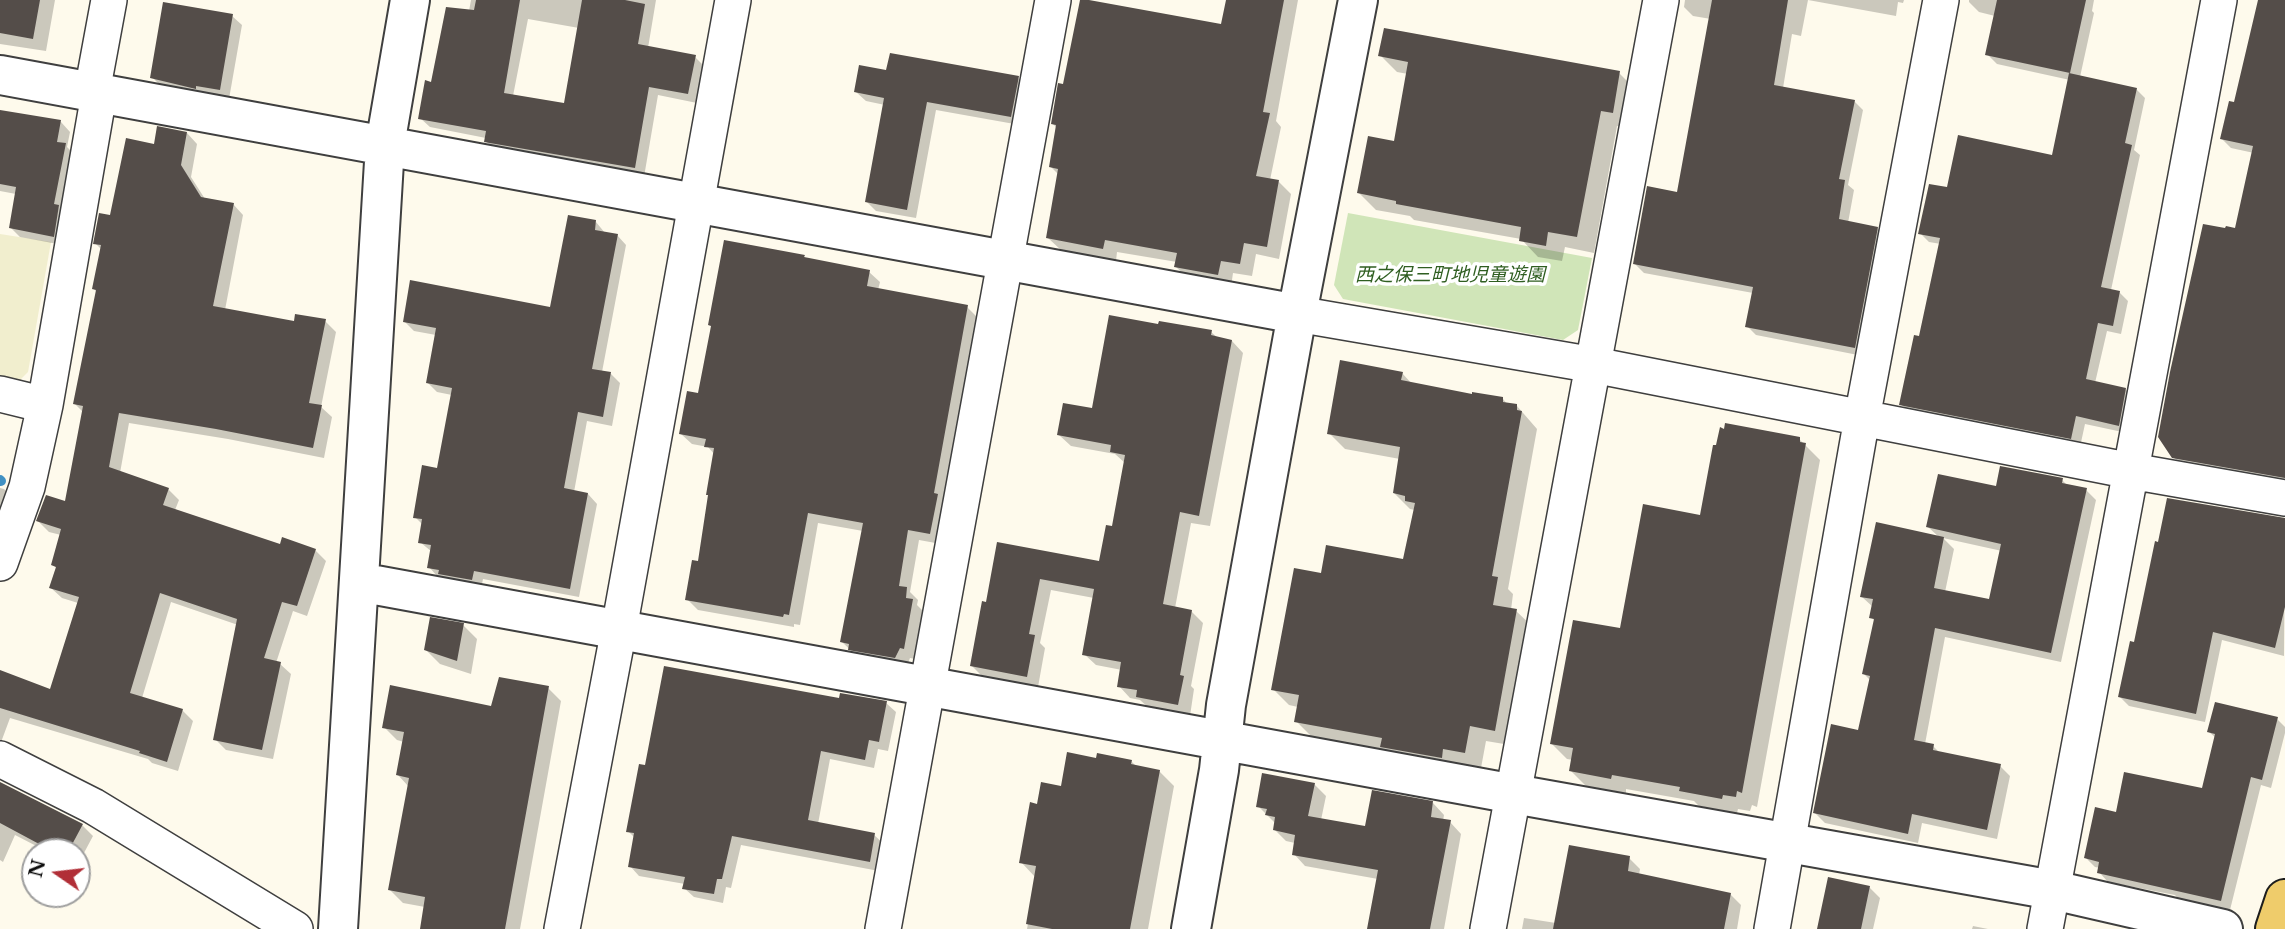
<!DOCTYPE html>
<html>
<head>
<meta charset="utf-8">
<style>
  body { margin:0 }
  #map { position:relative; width:2285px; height:929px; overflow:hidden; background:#fefaec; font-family:"Libre Baskerville",serif }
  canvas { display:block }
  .north { position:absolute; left:21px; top:838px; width:70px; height:70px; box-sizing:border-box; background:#fff; border:2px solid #9e9e9e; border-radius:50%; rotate:284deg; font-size:19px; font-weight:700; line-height:28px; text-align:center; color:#0c0c0c }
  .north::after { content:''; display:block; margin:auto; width:24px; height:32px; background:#b12e37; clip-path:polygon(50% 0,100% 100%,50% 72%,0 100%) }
</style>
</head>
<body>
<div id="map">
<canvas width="2285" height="929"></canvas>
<div class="north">N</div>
</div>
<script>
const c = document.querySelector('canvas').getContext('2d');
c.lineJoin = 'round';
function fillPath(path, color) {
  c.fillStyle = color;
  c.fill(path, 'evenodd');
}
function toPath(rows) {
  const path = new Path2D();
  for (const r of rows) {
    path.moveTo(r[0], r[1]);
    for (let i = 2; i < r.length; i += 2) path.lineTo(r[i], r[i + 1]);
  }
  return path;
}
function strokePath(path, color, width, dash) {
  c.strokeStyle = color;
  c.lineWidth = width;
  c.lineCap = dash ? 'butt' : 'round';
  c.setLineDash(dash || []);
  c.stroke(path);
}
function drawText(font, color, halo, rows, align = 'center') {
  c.font = font + ' "Libre Baskerville","Noto Sans JP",serif';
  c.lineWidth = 7;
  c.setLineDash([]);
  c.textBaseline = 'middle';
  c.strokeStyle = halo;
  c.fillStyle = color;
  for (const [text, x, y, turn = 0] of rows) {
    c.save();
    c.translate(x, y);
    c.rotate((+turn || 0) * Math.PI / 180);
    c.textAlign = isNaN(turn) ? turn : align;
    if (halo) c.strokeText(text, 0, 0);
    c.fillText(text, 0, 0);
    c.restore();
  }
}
const farmland = toPath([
  [0,234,51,242,28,372,17,383,0,379]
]);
const green = toPath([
  [1348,213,1592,258,1578,330,1563,340,1343,299,1334,285]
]);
const shadow = toPath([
  [0,0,55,0,46,51,0,44],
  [471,0,656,0,648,48,695,57,704,66,697,103,658,95,644,177,495,151,486,141,486,138,430,127,420,118,433,84,469,11],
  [528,19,579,28,565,105,513,96],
  [1228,0,1298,0,1276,121,1281,127,1270,180,1278,181,1291,194,1279,259,1256,254,1252,276,1233,273,1231,287,1189,279,1176,267,1177,262,1117,252,1116,261,1061,250,1048,238,1059,175,1051,167,1057,128,1053,124,1223,27],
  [1685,0,1904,0,1903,3,1898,2,1896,16,1808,0,1801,36,1792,34,1783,88,1854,101,1863,110,1848,185,1854,190,1848,223,1877,228,1886,237,1863,356,1756,335,1747,326,1753,293,1644,273,1635,264,1678,194,1711,19,1693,16,1684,7],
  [1969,0,2094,0,2092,11,2094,13,2080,77,2136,89,2145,98,2134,150,2140,155,2111,290,2119,292,2128,301,2121,334,2107,331,2095,383,2125,389,2134,398,2127,433,2085,424,2080,447,1910,413,1901,404,1920,338,1941,244,1929,242,1920,233,1948,189,2054,157,2070,80,1997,64,1987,54,1995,16,1979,12,1969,2],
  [2259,0,2285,0,2285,484,2183,466,2173,457,2237,230,2254,153,2231,148,2222,139,2235,104],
  [232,16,242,25,229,99,162,87,152,77],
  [1380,55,1619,73,1636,90,1629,129,1617,126,1594,253,1565,247,1562,261,1538,257,1521,239,1414,220,1410,216,1376,210,1359,193,1396,143,1408,74,1397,72],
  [888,72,1018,78,1027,87,1020,125,936,110,916,218,876,211,866,201,885,105,866,101,856,92],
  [0,112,61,122,70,132,67,147,75,155,63,245,20,237,11,228,16,194,0,191],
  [187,133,197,144,191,177,205,199,233,204,243,215,225,310,295,323,325,321,336,332,321,407,332,417,324,458,228,439,129,423,120,473,168,489,179,500,175,510,281,546,315,550,326,561,307,616,293,611,276,663,280,664,291,674,273,759,226,750,215,739,238,625,171,602,142,698,182,710,193,721,178,771,152,763,148,759,10,718,0,745,0,672,51,691,78,603,62,598,51,588,57,569,53,564,61,535,49,532,38,521,66,503,84,413,75,404,97,292,94,289,102,250,95,243,155,146],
  [596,222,605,233,617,235,626,245,602,372,611,374,620,383,612,426,587,421,574,492,588,494,597,504,579,597,483,579,481,589,449,583,444,578,438,577,429,567,432,552,420,542,423,525,415,517,438,470,452,395,437,392,427,382,436,335,414,331,405,322,552,309],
  [804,256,806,259,869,272,880,282,878,290,967,307,978,318,941,544,919,540,910,592,918,600,917,605,923,611,915,659,910,658,906,668,861,660,842,642,863,531,818,523,800,625,794,624,794,627,698,610,687,599,699,563,715,455,708,447,692,444,681,434,700,395],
  [1211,332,1218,338,1232,341,1243,353,1210,526,1191,523,1175,608,1191,611,1203,623,1191,686,1194,689,1190,716,1149,708,1140,700,1130,698,1119,686,1122,670,1096,665,1084,654,1094,598,1051,590,1040,643,1045,648,1038,687,983,677,972,666,987,604,998,544,1100,563,1113,528,1125,463,1115,454,1071,446,1059,435],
  [1402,373,1412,384,1473,396,1503,399,1508,405,1517,406,1537,429,1508,589,1513,594,1511,610,1516,611,1532,626,1510,745,1486,741,1481,768,1459,764,1457,773,1398,762,1386,751,1312,737,1296,721,1298,707,1289,705,1273,689,1323,575,1404,561,1415,510,1410,509,1394,493,1400,459,1345,449,1329,433],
  [1799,439,1820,460,1757,807,1752,805,1750,811,1738,809,1737,813,1699,806,1694,801,1626,789,1626,793,1586,786,1571,771,1573,760,1567,759,1552,744,1622,630,1702,517],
  [2062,480,2069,487,2086,490,2096,500,2061,662,1945,637,1925,744,1933,746,1940,753,2000,766,2010,776,1997,839,1922,823,1918,843,1825,823,1815,813,1860,732,1871,681,1863,673,1875,621,1871,617,1873,607,1862,597,1939,537,1928,527,1997,488],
  [1943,538,2002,551,1991,601,1945,592,1954,549],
  [0,488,4,489,12,497,0,523],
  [2285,519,2284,656,2222,640,2205,722,2129,706,2120,697,2136,644],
  [463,625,477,639,471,674,440,664,426,650],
  [548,688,561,701,520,929,421,929,425,907,403,903,390,890,409,787,398,775,404,742,397,740,384,727,492,708],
  [841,700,886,703,896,712,888,751,878,749,874,768,830,759,818,824,874,835,884,844,879,871,741,845,731,888,726,887,723,903,694,897,684,888,685,884,639,876,630,866,635,838,628,831,647,767],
  [2277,719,2285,727,2285,733,2271,788,2261,785,2229,914,2183,904,2175,895,2108,882,2099,872,2100,868,2095,867,2086,858,2117,814,2203,790,2216,738,2209,732],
  [1097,760,1131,761,1137,767,1159,771,1174,786,1148,929,1027,929,1036,878,1021,862,1039,806],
  [0,784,82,825,93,836,77,866,77,852,48,852,15,835,3,862,0,860],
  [1314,784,1326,796,1321,820,1367,828,1433,803,1444,815,1443,821,1450,822,1461,834,1444,929,1369,929,1378,879,1305,866,1294,854,1295,843,1286,841,1275,830,1276,824,1258,806],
  [1629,858,1640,869,1639,875,1730,894,1741,905,1737,929,1522,929,1524,918,1556,923],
  [1869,887,1880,898,1873,929,1819,929],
  [1973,926,1988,929,1972,929]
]);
const stream = toPath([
  [0,480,1,481]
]);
const building = toPath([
  [0,0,40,0,33,39,0,33],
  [476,0,520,0,504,93,564,103,582,0,625,0,645,4,638,44,696,55,688,94,649,87,635,168,484,142,486,131,418,119,425,80,431,82,446,7,474,10],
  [1080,0,1089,0,1221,24,1226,0,1284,0,1263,112,1270,113,1256,176,1279,180,1267,247,1244,243,1240,264,1221,261,1218,275,1174,267,1177,253,1105,240,1103,249,1046,238,1058,169,1049,167,1056,125,1051,124,1058,83,1063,84],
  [1712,0,1788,0,1774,85,1855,100,1839,179,1845,180,1839,219,1878,227,1855,348,1745,327,1753,287,1633,264,1647,186,1677,192],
  [1997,0,2086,0,2070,73,1985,55],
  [2258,0,2285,0,2285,478,2172,458,2158,437,2170,372,2203,224,2225,228,2226,226,2235,228,2253,146,2220,139,2229,101,2234,102],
  [163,2,233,14,220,90,196,86,196,89,150,78],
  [1384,28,1620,71,1613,113,1601,111,1577,237,1548,232,1546,246,1519,241,1521,227,1396,204,1396,201,1357,193,1368,136,1394,141,1408,62,1378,56],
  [890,53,1019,76,1011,117,927,102,907,210,865,202,884,98,854,92,859,65,886,70],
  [2069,73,2137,88,2125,143,2132,145,2101,287,2120,291,2113,326,2098,323,2086,379,2126,388,2119,426,2076,416,2071,439,1899,405,1914,335,1919,336,1940,238,1918,234,1929,184,1947,187,1958,135,2052,155],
  [0,110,61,120,57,142,66,143,54,204,59,205,54,237,9,228,16,187,0,184],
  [157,126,187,132,181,165,201,197,234,203,213,306,294,321,295,314,326,319,309,403,322,405,313,448,216,429,119,413,109,467,169,488,163,505,280,544,282,537,316,549,297,606,282,602,264,658,281,662,262,750,213,740,237,619,160,593,130,693,183,709,167,762,139,753,140,751,0,708,0,670,50,689,79,597,49,588,56,567,51,565,61,529,36,521,46,495,65,501,83,406,73,404,96,290,92,289,101,245,93,244,99,213,110,215,126,138,154,144],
  [568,215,596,220,595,230,618,234,592,369,611,372,603,417,578,412,564,488,588,493,570,589,474,571,472,580,438,574,439,570,427,568,431,545,418,543,422,519,413,518,422,465,437,468,452,388,426,383,436,328,403,322,410,280,550,307],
  [724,240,805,255,804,257,870,270,867,286,968,305,934,493,938,494,930,534,908,530,899,586,907,587,906,598,913,599,904,649,900,648,895,658,848,650,849,644,840,642,863,523,808,513,789,615,784,614,783,617,685,600,692,560,698,561,708,495,706,495,714,448,704,447,706,439,679,434,687,391,698,393,711,326,708,325],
  [1109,315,1158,324,1159,321,1212,330,1211,335,1232,340,1199,516,1180,512,1163,604,1192,610,1180,675,1184,676,1178,705,1136,697,1137,690,1117,687,1121,662,1082,655,1094,589,1040,579,1029,634,1035,635,1027,677,970,666,982,601,986,602,997,542,1099,561,1106,525,1112,526,1125,455,1110,452,1111,445,1057,435,1063,403,1092,408],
  [1340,360,1403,372,1401,380,1472,394,1472,392,1503,397,1503,402,1517,404,1517,410,1522,411,1492,576,1498,577,1493,605,1517,609,1495,731,1470,726,1465,753,1443,749,1442,758,1380,747,1382,738,1294,722,1299,695,1271,690,1294,568,1321,573,1326,545,1403,559,1415,503,1405,501,1405,496,1393,493,1400,447,1327,434],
  [1725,423,1800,437,1800,442,1806,443,1742,793,1737,791,1736,797,1723,795,1722,799,1679,791,1680,787,1612,775,1611,779,1569,771,1573,748,1550,744,1573,620,1620,628,1643,504,1700,515,1713,445,1716,445,1720,427,1724,429],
  [2000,466,2063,478,2062,483,2087,488,2051,653,1935,628,1914,740,1934,744,1933,750,2001,764,1987,830,1912,814,1908,834,1813,813,1831,724,1858,730,1870,676,1862,674,1874,619,1869,618,1873,599,1860,597,1876,522,1944,537,1934,588,1989,599,2001,544,1926,527,1938,474,1996,486],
  [2167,498,2285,518,2285,607,2275,648,2213,632,2196,714,2118,697,2130,641,2134,642,2155,541,2158,542],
  [430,617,464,623,457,661,424,650],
  [664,666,839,698,840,693,887,701,879,742,869,740,865,760,821,751,808,820,875,833,870,862,732,836,722,879,717,879,714,894,682,889,685,877,628,867,634,833,626,832,639,764,645,765],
  [499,677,549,686,505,929,420,929,425,897,388,890,409,778,396,775,404,732,382,728,390,685,491,706],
  [2215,702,2278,717,2262,780,2251,777,2221,901,2097,873,2099,862,2084,858,2095,807,2116,812,2124,772,2202,788,2215,734,2207,732],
  [1067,752,1096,758,1097,753,1132,760,1131,764,1160,770,1130,929,1052,929,1026,924,1036,866,1019,863,1030,802,1037,804,1041,782,1061,786],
  [1262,773,1315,783,1308,816,1365,826,1372,790,1433,801,1431,817,1451,820,1430,929,1367,929,1378,870,1292,855,1295,835,1273,830,1275,817,1265,815,1267,809,1256,807],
  [0,782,83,824,68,852,54,852,0,823],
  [1569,845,1630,856,1628,871,1731,893,1724,929,1553,929],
  [1828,877,1870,886,1861,929,1817,929]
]);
const minor = toPath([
  [92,92,109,0],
  [1297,314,1594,365,2131,471,2285,498],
  [0,394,45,405],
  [0,563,27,487,45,405,99,94],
  [0,759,93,806,295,929],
  [562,929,619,629,733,0],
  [883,929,1053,0],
  [1488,929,1661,0],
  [1772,929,1862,418,1941,0],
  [2045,929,2219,0]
]);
const tertiary = toPath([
  [0,75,1297,314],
  [359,582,1514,794,2053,890,2223,929],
  [338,929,385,145,410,0],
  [1191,929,1219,770,1226,705,1297,314,1358,0]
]);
const primary = toPath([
  [2275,929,2285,899]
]);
const parkNames = [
  ["西之保三町地児童遊園",1450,276]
];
fillPath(farmland, '#f1eece');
fillPath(green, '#d0e5b8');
fillPath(shadow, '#0003');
strokePath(stream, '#4191c3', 10);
fillPath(building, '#544d49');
strokePath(minor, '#3f3f3f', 38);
strokePath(tertiary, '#3f3f3f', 42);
strokePath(primary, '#1d1d1d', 42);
strokePath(minor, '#fff', 35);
strokePath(tertiary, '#fff', 38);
strokePath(primary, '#efcc6b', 38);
drawText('italic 19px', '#2f5e21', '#fff', parkNames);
</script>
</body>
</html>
